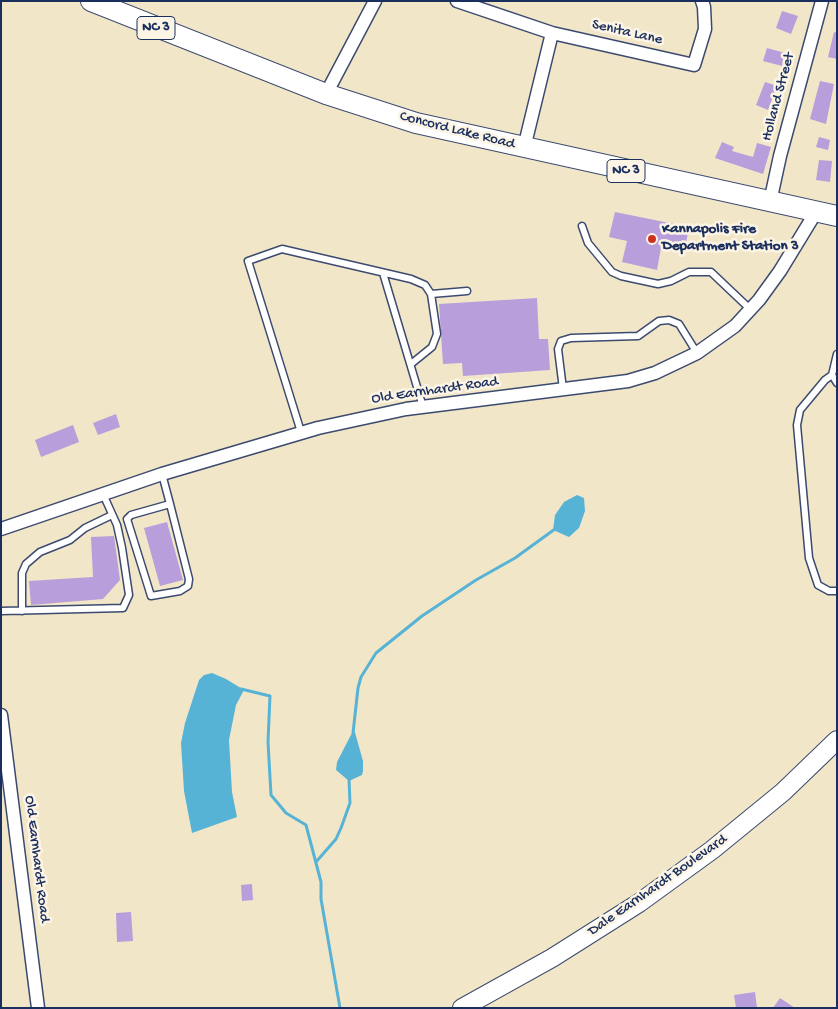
<!DOCTYPE html>
<html>
<head>
<meta charset="utf-8">
<style>
  body { margin:0 }
  #map { position:relative; width:838px; height:1009px; overflow:hidden; background:#f2e6c9; font-family:"Gochi Hand",sans-serif }
  canvas { display:block }
  .frame { position:absolute; inset:0; border:2px solid #1b2f5e; pointer-events:none }
</style>
</head>
<body>
<div id="map">
<canvas width="838" height="1009"></canvas>
<div class="frame"></div>
</div>
<script>
const c = document.querySelector('canvas').getContext('2d');
c.lineJoin = 'round';
function fillPath(path, color) {
  c.fillStyle = color;
  c.fill(path, 'evenodd');
}
function toPath(rows) {
  const path = new Path2D();
  for (const r of rows) {
    path.moveTo(r[0], r[1]);
    for (let i = 2; i < r.length; i += 2) path.lineTo(r[i], r[i + 1]);
  }
  return path;
}
function strokePath(path, color, width, dash) {
  c.strokeStyle = color;
  c.lineWidth = width;
  c.lineCap = dash ? 'butt' : 'round';
  c.setLineDash(dash || []);
  c.stroke(path);
}
function drawText(font, color, halo, rows, align = 'center') {
  c.font = font + ' "Gochi Hand",sans-serif';
  c.lineWidth = 5;
  c.setLineDash([]);
  c.textBaseline = 'middle';
  c.strokeStyle = halo;
  c.fillStyle = color;
  for (const [text, x, y, turn = 0] of rows) {
    c.save();
    c.translate(x, y);
    c.rotate((+turn || 0) * Math.PI / 180);
    c.textAlign = isNaN(turn) ? turn : align;
    if (halo) c.strokeText(text, 0, 0);
    c.fillText(text, 0, 0);
    c.restore();
  }
}
const water = toPath([
  [577,495,584,498,585,511,579,528,569,537,553,530,555,515,564,502],
  [212,673,226,679,244,690,236,705,229,740,232,792,237,817,192,833,184,791,181,743,185,723,199,680,204,675],
  [354,729,363,761,363,771,362,775,349,781,336,770,337,762]
]);
const stream = toPath([
  [241,689,270,696,268,742,271,795,286,813,306,825,321,882,321,899,340,1008],
  [353,733,358,688,361,677,376,653,422,616,476,580,515,558,555,529],
  [316,862,336,839,341,828,350,803,349,779]
]);
const building = toPath([
  [782,11,798,16,791,34,776,28],
  [834,32,837,33,837,59,828,57],
  [767,48,785,53,782,66,763,61],
  [820,81,834,84,826,124,810,119],
  [765,82,777,86,768,110,756,105],
  [819,137,830,140,828,150,816,147],
  [722,142,734,147,732,151,753,157,757,143,771,147,763,174,715,158],
  [819,160,832,161,830,182,816,180],
  [615,212,689,227,684,254,661,248,657,270,622,262,627,241,609,237],
  [537,298,539,339,548,339,550,370,463,376,462,363,443,364,439,304],
  [116,414,120,427,98,435,93,423],
  [73,425,79,442,41,457,35,440],
  [167,522,183,580,160,586,144,528],
  [114,536,120,580,103,599,31,605,29,581,93,577,91,537],
  [252,884,253,900,242,901,241,885],
  [131,912,133,941,117,942,116,913],
  [755,992,757,1008,736,1008,734,995],
  [780,998,795,1008,773,1008]
]);
const lane = toPath([
  [582,226,588,243,612,272,621,276,658,284,671,281,689,272,711,272,750,309],
  [383,273,423,407],
  [431,294,467,291],
  [837,354,832,375,837,383],
  [832,375,825,380,800,410,797,425,809,558,818,585,829,591,837,591],
  [563,389,558,349,561,341,571,338,638,336,659,321,669,320,679,324,697,353],
  [301,432,248,261,282,249,411,279,425,285,431,294,437,334,432,347,411,364],
  [162,474,170,504,189,579,188,586,180,591,151,596,127,519,131,515,170,504],
  [1,611,123,608,129,595,122,548,117,525,103,494],
  [22,611,22,573,26,564,40,552,70,540,85,528,112,515]
]);
const street = toPath([
  [457,1,552,33,694,65,705,29,704,7,702,1],
  [326,94,375,1],
  [524,148,552,33],
  [770,202,780,156,822,1],
  [1,529,162,474,318,428,406,409,628,381,655,373,697,353,735,326,759,300,780,271,816,212],
  [1,715,38,1008]
]);
const secondary = toPath([
  [462,1008,552,958,639,903,712,850,783,792,837,740]
]);
const primary = toPath([
  [91,1,326,94,416,123,837,216]
]);
const markers = [
  [652,239,5,"#c8321e"]
];
const shields = [
  [156,28,38],
  [626,171,38]
];
const shieldNames = [
  ["NC 3",156,28],
  ["NC 3",626,171]
];
const streetNames = [
  ["Senita Lane",627,33,13],
  ["Holland Street",779,97,-75],
  ["Concord Lake Road",457,131,14],
  ["Old Earnhardt Road",435,391,-8],
  ["Old Earnhardt Road",36,859,83],
  ["Dale Earnhardt Boulevard",658,886,-35]
];
const poiNames = [
  ["Kannapolis Fire",662,230],
  ["Department Station 3",662,247]
];
fillPath(water, '#57b3d5');
strokePath(stream, '#57b3d5', 3);
fillPath(building, '#b89edb');
strokePath(lane, '#3b4a6e', 9);
strokePath(street, '#3b4a6e', 15);
strokePath(secondary, '#3b4a6e', 20);
strokePath(primary, '#3b4a6e', 22);
strokePath(lane, '#fff', 6);
strokePath(street, '#fff', 12);
strokePath(secondary, '#fff', 18);
strokePath(primary, '#fff', 20);
for (const [x, y, r, color] of markers) {
  const dot = new Path2D();
  dot.arc(x, y, r, 0, 2 * Math.PI);
  c.fillStyle = color;
  c.fill(dot);
  strokePath(dot, '#fcf5e5', 2);
}
for (const [x, y, w] of shields) {
  const box = new Path2D();
  box.roundRect(x - w / 2, y - 11.5, w, 23, 4);
  c.fillStyle = '#fcf5e5';
  c.fill(box);
  strokePath(box, '#1b2f5e', 1);
}
drawText('bold 14px', '#1b2f5e', null, shieldNames);
drawText('15px', '#1b2f5e', '#fcf5e5', streetNames);
drawText('bold 15px', '#1b2f5e', '#fcf5e5', poiNames, 'left');
</script>
</body>
</html>
